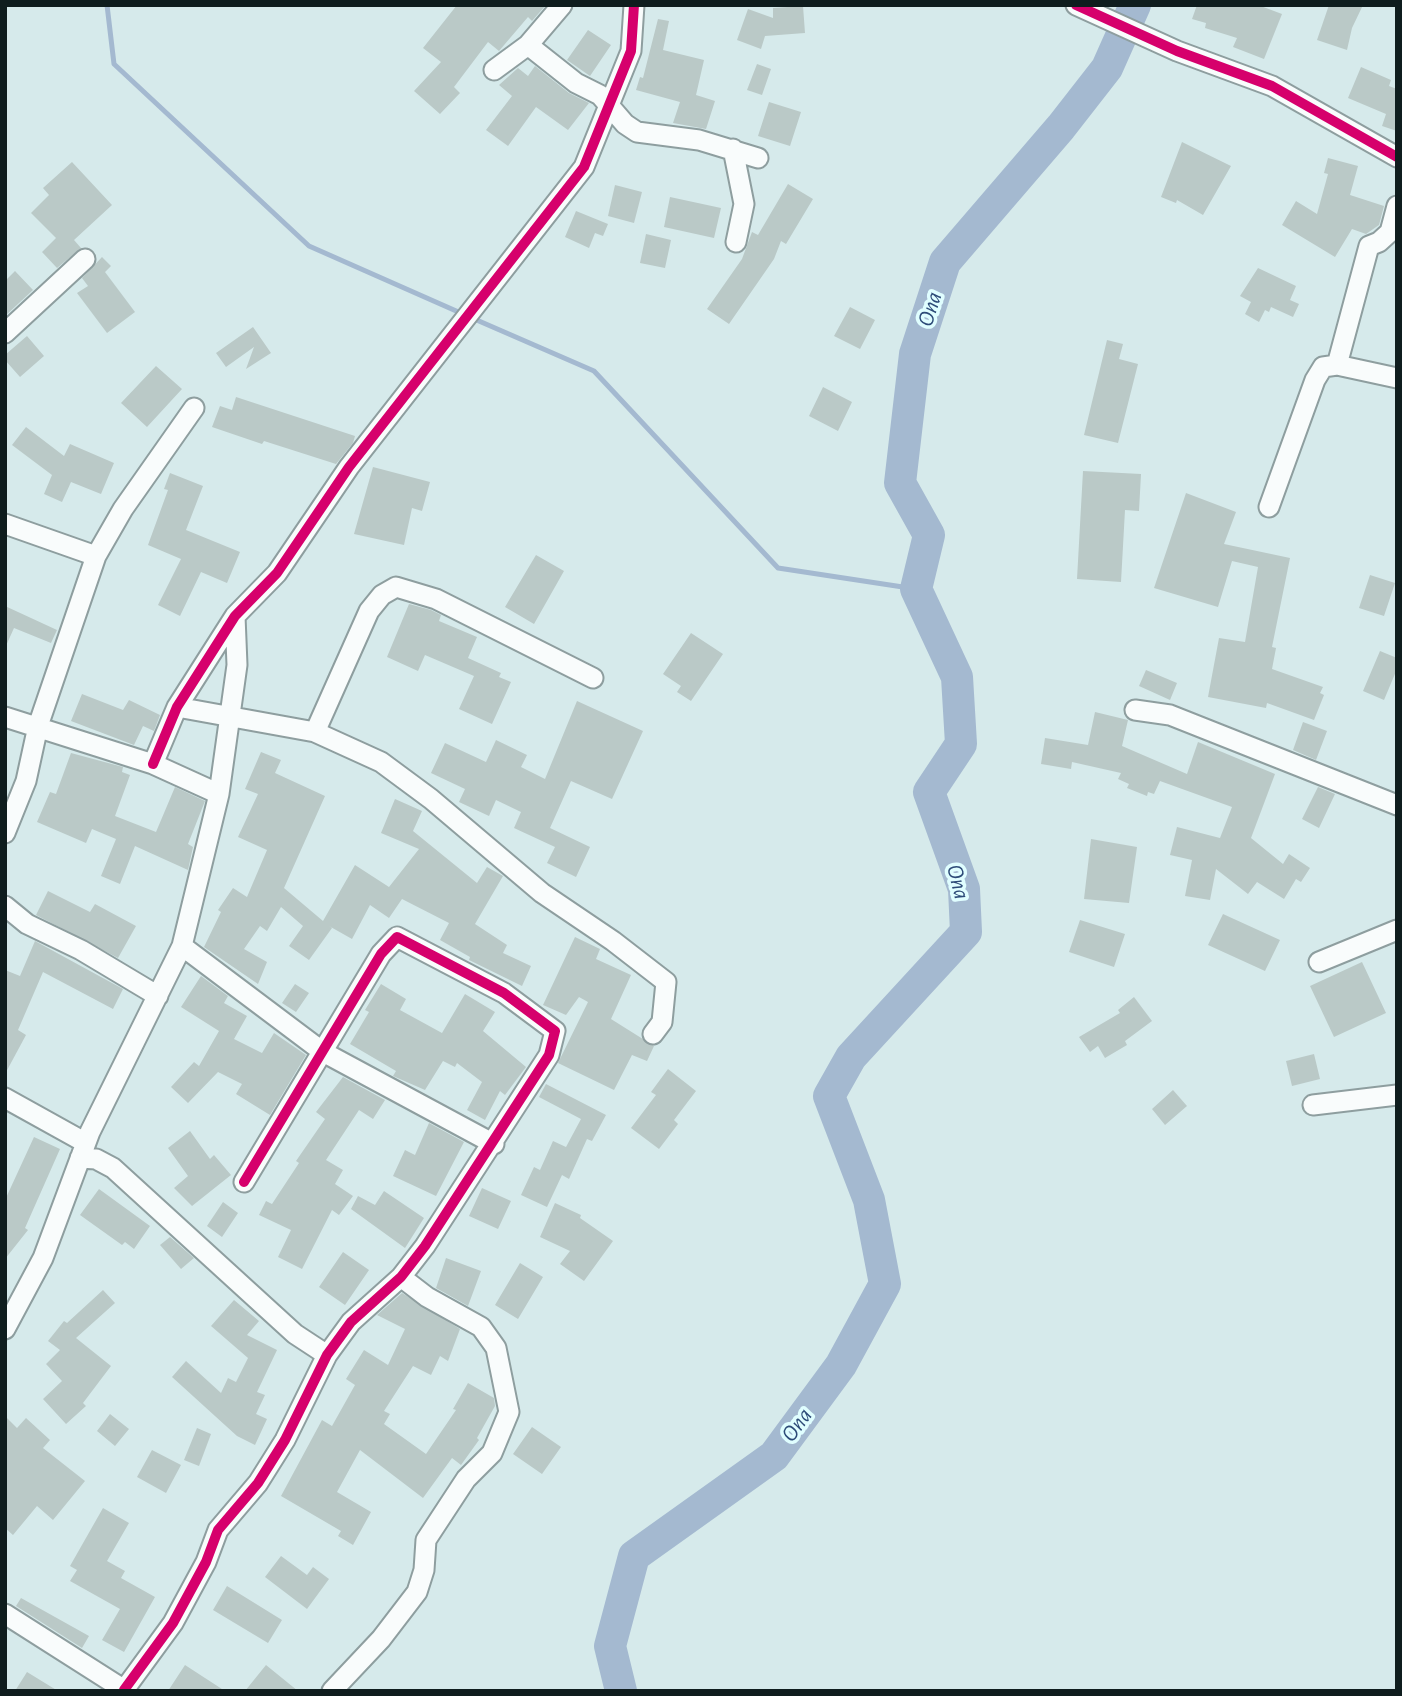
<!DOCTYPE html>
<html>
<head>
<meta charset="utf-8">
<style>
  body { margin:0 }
  #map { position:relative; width:1402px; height:1696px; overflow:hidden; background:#d6eaeb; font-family:"Alegreya Sans",sans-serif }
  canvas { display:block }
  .frame { position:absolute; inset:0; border:7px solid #0f1d1e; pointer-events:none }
</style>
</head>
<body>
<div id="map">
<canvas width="1402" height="1696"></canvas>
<div class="frame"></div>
</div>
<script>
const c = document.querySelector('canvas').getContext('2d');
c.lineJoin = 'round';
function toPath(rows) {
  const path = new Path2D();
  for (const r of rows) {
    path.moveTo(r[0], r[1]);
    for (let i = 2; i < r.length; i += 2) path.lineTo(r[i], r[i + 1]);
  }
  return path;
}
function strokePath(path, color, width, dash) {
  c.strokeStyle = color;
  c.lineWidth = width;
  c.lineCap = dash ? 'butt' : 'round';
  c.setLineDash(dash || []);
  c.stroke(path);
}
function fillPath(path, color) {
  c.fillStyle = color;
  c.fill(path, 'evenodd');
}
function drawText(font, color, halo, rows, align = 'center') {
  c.font = font + ' "Alegreya Sans",sans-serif';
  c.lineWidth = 7;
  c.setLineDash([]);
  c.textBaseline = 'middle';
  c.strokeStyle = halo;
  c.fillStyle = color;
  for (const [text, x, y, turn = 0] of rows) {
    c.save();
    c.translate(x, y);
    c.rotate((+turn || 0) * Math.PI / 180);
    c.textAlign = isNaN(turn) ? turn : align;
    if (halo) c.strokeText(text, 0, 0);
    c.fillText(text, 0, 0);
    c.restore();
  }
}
const stream = toPath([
  [107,5,114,64,309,246,463,314],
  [472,318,594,371,778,568,916,589]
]);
const river = toPath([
  [621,1691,610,1646,634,1556,774,1456,841,1365,885,1284,869,1200,829,1096,851,1057,966,932,964,889,929,792,961,744,957,677,916,589,929,535,900,483,915,354,945,262,1061,127,1107,68,1135,5]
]);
const building = toPath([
  [457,5,546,5,532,21,528,17,499,51,488,42,454,87,460,93,440,114,414,91,441,62,423,48],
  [1197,5,1258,5,1282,14,1264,59,1233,47,1237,38,1205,28,1206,23,1192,19],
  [1329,5,1363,5,1352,28,1347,50,1317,40],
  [803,6,805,33,765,36,761,49,737,40,748,9,773,18,773,8],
  [658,19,669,21,663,50,704,60,696,95,715,101,706,129,673,123,680,102,636,90,640,77,643,78],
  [588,30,611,45,590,76,567,60],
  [757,64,771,69,762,95,747,90],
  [535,66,569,93,589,103,568,130,536,107,508,146,486,130,512,96,499,85,518,68,528,76],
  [1361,67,1391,80,1389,86,1397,89,1397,131,1382,126,1386,114,1348,98],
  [769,102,801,112,790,146,758,136],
  [1182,142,1231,166,1203,215,1177,200,1176,203,1161,197],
  [1328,158,1358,166,1350,195,1384,206,1379,225,1366,234,1352,229,1335,257,1282,225,1296,201,1317,214,1328,174,1324,173],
  [72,162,112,205,74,240,81,248,57,268,42,252,56,238,31,213,49,195,43,188],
  [788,184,813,199,786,244,781,241,774,259,729,324,707,309,742,259,752,232,758,235],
  [615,185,642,192,634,223,608,216],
  [670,197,721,208,714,238,664,227],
  [576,211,608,224,603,236,595,233,589,248,565,237],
  [646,234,671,240,665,268,640,263],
  [102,257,111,266,105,272,135,312,107,333,77,293,88,286,82,278],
  [1258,268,1296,286,1290,300,1299,304,1293,317,1271,307,1269,312,1265,310,1259,322,1245,314,1251,302,1240,296],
  [15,271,33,290,5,316,5,281],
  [850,307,875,320,860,349,834,336],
  [253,327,271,353,246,369,254,347,226,367,216,353],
  [27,336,44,356,20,377,5,360,5,355],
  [1107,340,1123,344,1119,359,1138,364,1118,443,1084,435],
  [156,366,182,389,147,427,121,403],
  [823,387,852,402,838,431,809,416],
  [236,397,355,436,353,443,336,464,264,441,262,444,212,427,220,406,232,410],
  [26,427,64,456,70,444,114,463,101,494,71,482,62,502,44,494,52,475,12,445],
  [373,467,430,482,422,511,412,508,404,545,354,534],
  [1083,471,1141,474,1139,511,1125,510,1121,582,1077,579],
  [170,473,203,486,186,530,240,552,227,583,201,572,180,616,158,605,181,559,148,545,168,490,164,489],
  [1186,493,1236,512,1224,544,1290,558,1272,647,1276,648,1272,669,1323,687,1320,693,1324,695,1314,720,1267,703,1266,708,1208,697,1219,638,1245,642,1258,567,1232,561,1218,607,1154,588],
  [536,555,564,571,534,624,505,607],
  [1370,575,1395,583,1384,616,1359,608],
  [409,604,431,610,441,615,439,621,477,637,468,658,501,673,499,677,511,682,492,724,459,709,474,676,425,655,418,671,387,657],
  [5,606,57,630,51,643,14,628,5,648],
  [691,633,723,654,691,701,677,692,681,686,663,674],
  [1380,651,1397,658,1397,669,1384,700,1363,691],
  [1146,670,1177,683,1170,700,1139,686],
  [82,694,123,710,129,700,160,715,154,731,143,726,134,745,71,721],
  [577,701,643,731,612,799,571,781,550,828,590,847,576,877,547,863,555,847,514,828,521,812,496,800,489,816,459,802,465,789,431,773,445,743,486,762,496,740,527,755,521,767,545,779],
  [1095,712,1128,720,1122,746,1187,774,1198,742,1275,774,1251,838,1283,864,1289,854,1310,868,1301,882,1296,879,1284,899,1257,882,1248,894,1216,869,1210,900,1185,896,1192,860,1170,855,1177,827,1220,838,1232,807,1160,781,1154,794,1148,792,1147,796,1127,788,1129,784,1118,779,1121,773,1072,762,1071,769,1041,764,1045,738,1088,745],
  [1303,722,1327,731,1316,760,1293,750],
  [261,752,281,760,275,773,325,796,284,888,323,921,355,865,389,887,419,849,381,833,395,799,422,811,413,831,477,883,487,867,503,876,475,924,507,945,503,953,531,966,522,986,469,960,470,957,440,940,449,923,402,899,389,918,370,905,352,939,329,926,332,928,309,960,289,946,303,926,281,907,267,931,260,926,244,949,267,962,258,984,204,947,221,912,218,910,233,888,247,897,267,850,238,837,258,794,245,789],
  [71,753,123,767,122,772,130,775,115,816,156,832,175,787,205,801,188,844,193,847,188,870,135,846,120,884,101,876,116,839,92,829,86,843,37,822,50,792,56,794],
  [1318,787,1335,794,1319,828,1302,819],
  [1091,839,1137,847,1129,903,1084,899],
  [48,891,90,912,95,904,136,926,118,958,36,915],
  [1223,914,1280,940,1265,971,1208,945],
  [1080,920,1125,934,1114,967,1069,952],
  [575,937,600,949,596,959,631,975,611,1019,654,1046,647,1061,632,1055,614,1090,558,1063,588,1002,579,997,566,1015,543,1005],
  [35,941,123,989,113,1009,43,972,18,1030,26,1035,5,1074,5,970,20,976],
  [1362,962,1386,1013,1334,1037,1310,986],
  [201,976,228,996,224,1003,247,1016,234,1039,262,1053,274,1033,306,1055,270,1115,236,1094,242,1084,218,1072,188,1103,171,1087,194,1062,199,1066,219,1031,181,1007],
  [295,984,309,993,296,1012,282,1003],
  [381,984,406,999,400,1010,442,1033,465,994,495,1012,483,1031,526,1067,505,1095,500,1091,485,1120,467,1110,482,1082,457,1063,455,1067,443,1061,425,1090,393,1076,396,1071,350,1044,369,1012,365,1010],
  [1134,997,1152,1021,1125,1041,1127,1045,1105,1058,1098,1046,1090,1052,1079,1037,1120,1013,1118,1010],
  [1314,1054,1320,1079,1292,1086,1286,1061],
  [668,1069,696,1091,674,1120,678,1124,659,1149,631,1128,656,1095,651,1092],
  [343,1077,385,1100,373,1119,359,1110,326,1160,343,1170,335,1184,353,1196,339,1215,332,1210,302,1269,278,1257,291,1230,259,1215,266,1201,272,1204,299,1163,296,1161,325,1119,316,1112],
  [546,1084,606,1115,592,1141,587,1139,569,1179,562,1175,547,1207,521,1195,534,1167,540,1170,553,1141,566,1147,581,1119,539,1097],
  [1173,1090,1187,1106,1165,1125,1152,1109],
  [429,1123,464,1142,436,1196,393,1176,405,1150,415,1155],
  [190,1131,210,1159,214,1155,231,1175,192,1206,174,1188,188,1176,168,1148],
  [34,1137,60,1149,25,1228,28,1230,5,1259,5,1200],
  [482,1188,511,1201,498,1229,469,1216],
  [99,1189,150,1226,134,1249,125,1242,122,1245,80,1215],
  [384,1191,424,1218,405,1248,351,1209,358,1196,375,1205],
  [223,1202,238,1213,222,1237,207,1226],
  [555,1203,581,1215,580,1218,613,1241,584,1281,560,1264,570,1251,540,1237],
  [170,1237,194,1258,181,1269,160,1245],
  [343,1252,369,1270,345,1305,319,1287],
  [446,1258,481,1271,468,1306,436,1288],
  [520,1263,543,1277,518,1319,495,1305],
  [103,1290,115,1303,76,1338,111,1366,83,1403,86,1406,66,1424,43,1399,62,1381,46,1364,60,1350,48,1341,64,1321,67,1323],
  [402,1293,460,1329,448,1361,440,1356,431,1375,413,1366,384,1411,390,1414,384,1424,426,1454,456,1410,453,1409,468,1383,494,1398,495,1406,477,1438,479,1440,461,1465,452,1458,423,1498,360,1450,337,1492,371,1512,353,1545,338,1536,341,1531,281,1496,322,1420,332,1426,355,1385,346,1379,364,1350,388,1365,405,1329,377,1315],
  [234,1300,259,1321,247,1335,277,1350,257,1392,265,1395,256,1414,267,1419,255,1445,237,1436,172,1377,186,1361,221,1393,228,1378,236,1382,248,1358,211,1326],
  [110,1414,129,1429,115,1446,97,1431],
  [5,1416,17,1428,26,1418,50,1440,43,1448,85,1481,53,1520,37,1506,13,1535,5,1528],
  [532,1427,561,1447,542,1474,513,1454],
  [197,1428,211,1434,199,1466,184,1460],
  [152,1450,181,1465,166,1493,137,1477],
  [103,1508,129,1523,107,1561,125,1571,121,1578,155,1597,124,1652,102,1640,120,1609,70,1581,77,1570,70,1566],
  [281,1556,307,1575,313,1567,329,1579,307,1609,265,1577],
  [227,1586,282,1620,268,1643,213,1610],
  [21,1598,89,1636,82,1648,16,1606],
  [185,1665,225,1691,168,1691],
  [266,1665,298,1691,245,1691],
  [27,1672,58,1691,15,1691]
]);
const minor = toPath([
  [1076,5,1177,51,1272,86,1397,157],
  [528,45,576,83,600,95,625,124,637,132,699,140,758,158],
  [494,70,528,45,562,5],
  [733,149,744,204,736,242],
  [5,333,85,259],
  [1337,365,1369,246,1379,242,1390,232,1397,206],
  [1269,507,1315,380,1323,367,1337,365,1397,378],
  [5,524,96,556,38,726,26,781,5,833],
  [96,556,123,509,194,408],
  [177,707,315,732,381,762,431,799,542,893,613,941,666,982,662,1022,653,1034],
  [1135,710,1170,715,1397,805],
  [5,717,153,764,219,794],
  [315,732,369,611,382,595,396,587,436,599,593,678],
  [153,764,177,707,235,616,277,573,349,467,584,167,631,51,634,5],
  [5,906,27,924,81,950,158,996],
  [182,946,323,1052,494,1144],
  [1319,962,1397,930],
  [5,1098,86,1143],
  [1313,1105,1397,1095],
  [80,1158,96,1159,113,1168,295,1334,327,1355],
  [5,1329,43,1258,90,1132,182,946,219,794,237,665,235,616],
  [5,1614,126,1691],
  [124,1690,173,1623,206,1562,218,1530,258,1483,285,1440,327,1355,351,1322,401,1277,425,1246,549,1055,555,1031,504,993,397,937,381,954,244,1182],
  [332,1691,381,1639,417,1592,424,1570,426,1540,466,1479,492,1453,509,1412,496,1348,481,1327,427,1297,401,1277]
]);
const cycleway = toPath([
  [1076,5,1177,51,1272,86,1397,157],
  [153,764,177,707,235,616,277,573,349,467,584,167,631,51,634,5],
  [124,1690,173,1623,206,1562,218,1530,258,1483,285,1440,327,1355,351,1322,401,1277,425,1246,549,1055,555,1031,504,993,397,937,381,954,244,1182]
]);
const waterNames = [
  ["Ona",930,309,-72],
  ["Ona",958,882,76],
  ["Ona",797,1425,-54]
];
strokePath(stream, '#a4b9d0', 5);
strokePath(river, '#a4b9d0', 32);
fillPath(building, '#bac9c7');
strokePath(minor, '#8e9e9f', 23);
strokePath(minor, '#f9fcfc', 19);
strokePath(cycleway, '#d6006c', 10);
drawText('italic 23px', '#2d4b78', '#e0feff', waterNames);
</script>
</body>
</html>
